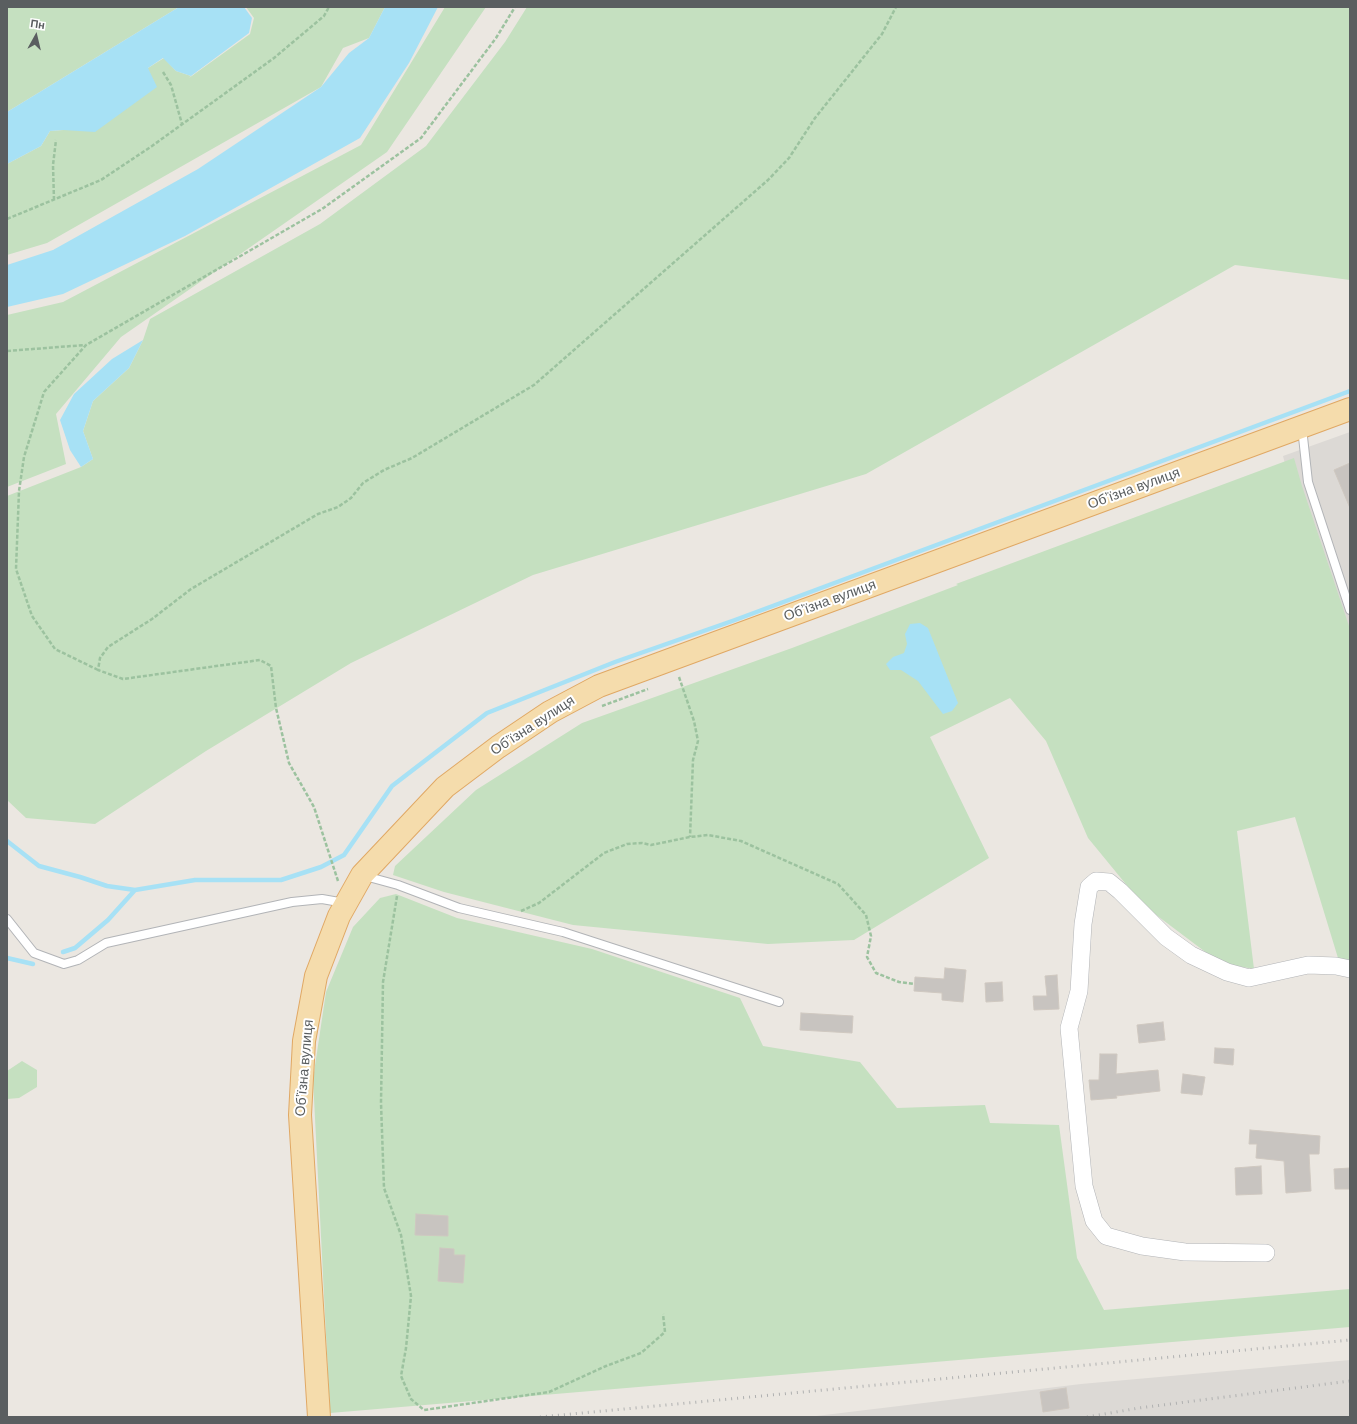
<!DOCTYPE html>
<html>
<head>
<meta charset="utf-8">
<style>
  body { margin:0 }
  #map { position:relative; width:1357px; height:1424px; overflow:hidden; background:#ebe7e1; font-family:"DM Sans",sans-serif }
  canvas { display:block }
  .frame { position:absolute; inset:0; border:8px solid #5a5e60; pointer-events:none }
  .north { position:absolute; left:16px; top:16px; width:40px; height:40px; -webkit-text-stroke:3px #fff; paint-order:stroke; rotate:8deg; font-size:11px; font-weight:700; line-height:16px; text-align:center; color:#5a5e60 }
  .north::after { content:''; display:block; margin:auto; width:14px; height:18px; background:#5a5e60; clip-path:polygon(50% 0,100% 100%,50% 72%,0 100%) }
</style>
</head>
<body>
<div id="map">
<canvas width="1357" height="1424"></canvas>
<div class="frame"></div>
<div class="north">Пн</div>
</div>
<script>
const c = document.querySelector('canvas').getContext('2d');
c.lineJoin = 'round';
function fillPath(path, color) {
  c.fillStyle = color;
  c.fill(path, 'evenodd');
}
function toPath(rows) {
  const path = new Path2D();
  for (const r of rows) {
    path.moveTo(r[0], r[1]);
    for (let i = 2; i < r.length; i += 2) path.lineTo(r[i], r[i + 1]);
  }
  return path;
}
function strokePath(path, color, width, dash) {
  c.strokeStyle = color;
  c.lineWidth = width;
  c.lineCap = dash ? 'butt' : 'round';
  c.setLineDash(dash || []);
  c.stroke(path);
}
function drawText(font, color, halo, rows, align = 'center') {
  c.font = font + ' "DM Sans",sans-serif';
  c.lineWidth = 4;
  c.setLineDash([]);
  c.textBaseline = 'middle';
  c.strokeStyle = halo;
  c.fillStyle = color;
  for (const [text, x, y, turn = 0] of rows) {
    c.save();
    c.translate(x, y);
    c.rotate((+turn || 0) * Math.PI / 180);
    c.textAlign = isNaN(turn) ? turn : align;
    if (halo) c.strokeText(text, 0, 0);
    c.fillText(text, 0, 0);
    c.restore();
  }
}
const industrial = toPath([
  [1350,432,1350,717,1283,456],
  [1350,1360,1350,1417,808,1417,1081,1384]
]);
const green = toPath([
  [7,7,179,7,7,112],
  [246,7,385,7,369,38,343,48,321,87,47,243,7,255,7,164,41,146,50,131,63,130,148,68,164,58,176,71,191,76,189,78,250,34,254,18],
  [445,7,486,7,387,152,121,337,56,414,66,464,7,487,7,315,63,302,361,145],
  [527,7,1350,7,1350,280,1235,265,866,474,533,575,351,663,206,751,95,824,26,818,7,800,7,496,81,467,93,459,83,431,93,401,129,368,143,340,150,319,320,224,426,146,505,42],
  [1294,458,1302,486,1350,629,1350,961,1338,958,1295,817,1237,831,1254,969,1220,963,1143,905,1088,838,1046,741,1010,698,930,737,989,858,854,940,768,944,573,925,444,892,393,875,395,866,476,790,582,723,792,648,958,585,956,584],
  [396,894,457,918,592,949,740,998,763,1046,860,1062,897,1108,985,1105,990,1123,1059,1125,1077,1258,1104,1310,1350,1289,1350,1327,330,1413,313,1079,326,992,353,927,380,898],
  [22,1061,37,1070,37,1087,19,1098,7,1099,7,1071]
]);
const water = toPath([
  [179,7,244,7,252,18,249,33,191,76,176,71,163,58,148,68,157,87,95,132,63,130,50,131,41,146,7,164,7,112],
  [385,7,438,7,409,63,360,138,185,236,63,294,7,307,7,265,53,250,198,169,321,87,349,53,369,38],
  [143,340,129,368,93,401,83,431,93,459,81,467,70,450,60,420,74,394,112,359],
  [920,623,928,628,958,703,952,711,943,714,918,681,901,670,890,670,886,664,893,657,904,653,907,644,905,634,910,624]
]);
const stream = toPath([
  [7,841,39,866,80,877,107,886,135,890,108,920,75,948,63,952],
  [135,890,195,880,281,880,321,867,344,855,392,786,487,713,615,662,735,620,1350,391],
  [7,958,33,964]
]);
const building = toPath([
  [1350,463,1350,508,1334,470,1350,463],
  [945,968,966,970,963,1002,942,1000,942,993,914,991,915,977,944,979,945,968],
  [1057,975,1059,1009,1034,1010,1033,996,1047,996,1045,976,1057,975],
  [1002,982,1003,1001,986,1002,985,983,1002,982],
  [801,1013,853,1016,852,1033,800,1030,801,1013],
  [1163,1022,1165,1040,1139,1043,1137,1025,1163,1022],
  [1215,1048,1234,1049,1233,1065,1214,1063,1215,1048],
  [1100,1054,1117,1054,1116,1074,1158,1070,1160,1091,1116,1096,1117,1098,1091,1100,1089,1080,1099,1080,1100,1054],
  [1183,1074,1205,1077,1202,1095,1181,1093,1183,1074],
  [1250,1130,1320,1136,1319,1154,1309,1154,1311,1191,1286,1193,1284,1161,1256,1158,1257,1144,1249,1144,1250,1130],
  [1261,1166,1262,1194,1236,1195,1235,1168,1261,1166],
  [1350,1168,1350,1189,1335,1189,1334,1169,1350,1168],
  [416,1214,448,1216,448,1236,415,1235,416,1214],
  [440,1248,454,1249,454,1255,465,1255,463,1283,438,1281,440,1248],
  [1066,1388,1069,1408,1043,1412,1040,1392,1066,1388]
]);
const path = toPath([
  [163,72,171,85,182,124],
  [54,200,53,165,56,140],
  [7,219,101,180,152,146,274,58,324,16,329,7],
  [7,351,85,345],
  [98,670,55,649,32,616,16,569,19,491,24,457,44,392,86,345,322,209,421,138,496,38,515,7],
  [679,677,694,721,698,741,693,760,690,837],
  [602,706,648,689],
  [338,881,314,807,289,763,276,708,271,666,260,660,123,679,98,670,100,658,108,647,152,619,191,589,318,514,338,507,351,498,363,483,384,470,412,458,534,385,768,180,789,158,815,118,882,34,896,7],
  [397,896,383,982,381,1103,384,1188,401,1235,411,1296,406,1348,401,1376,411,1399,424,1410,549,1392,606,1366,641,1353,665,1332,663,1314],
  [521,911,539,903,604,853,627,844,642,843,651,845,690,837,708,835,741,841,838,884,866,915,871,936,867,957,876,973,899,982,914,984]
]);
const service = toPath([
  [1302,428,1308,482,1350,610],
  [365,876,398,885,459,908,563,932,779,1002],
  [7,919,34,953,64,964,78,960,106,943,292,902,322,899,345,903]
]);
const minor = toPath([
  [1266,1253,1185,1252,1142,1246,1106,1236,1094,1221,1084,1186,1069,1028,1079,991,1083,924,1089,887,1096,881,1109,882,1120,891,1166,937,1191,955,1227,972,1249,978,1308,965,1336,966,1350,969]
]);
const primary = toPath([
  [319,1417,300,1115,304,1041,316,976,339,916,362,875,445,787,498,747,550,712,599,686,1350,409]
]);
const rail = toPath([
  [540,1417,1350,1340],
  [1087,1417,1139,1408,1350,1381]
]);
const streetNames = [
  ["Обʼїзна вулиця",1134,489,-20],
  ["Обʼїзна вулиця",830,601,-20],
  ["Обʼїзна вулиця",533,726,-33],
  ["Обʼїзна вулиця",305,1068,-85]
];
fillPath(industrial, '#dcd9d5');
fillPath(green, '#c5e0c0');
fillPath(water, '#a7e1f5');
strokePath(stream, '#a7e1f5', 4.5);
fillPath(building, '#c8c4c0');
strokePath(building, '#cfc8c0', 1);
strokePath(service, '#b2b4b7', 10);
strokePath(minor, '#b2b4b7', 18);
strokePath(primary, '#e0a864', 24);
strokePath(path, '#9cc29f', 2.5, [4, 2]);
strokePath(service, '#fff', 8);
strokePath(minor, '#fff', 17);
strokePath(primary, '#f5dcac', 22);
strokePath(rail, '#afb0b0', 3, [1, 5]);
drawText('14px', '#5a5e60', '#fff', streetNames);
</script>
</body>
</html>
